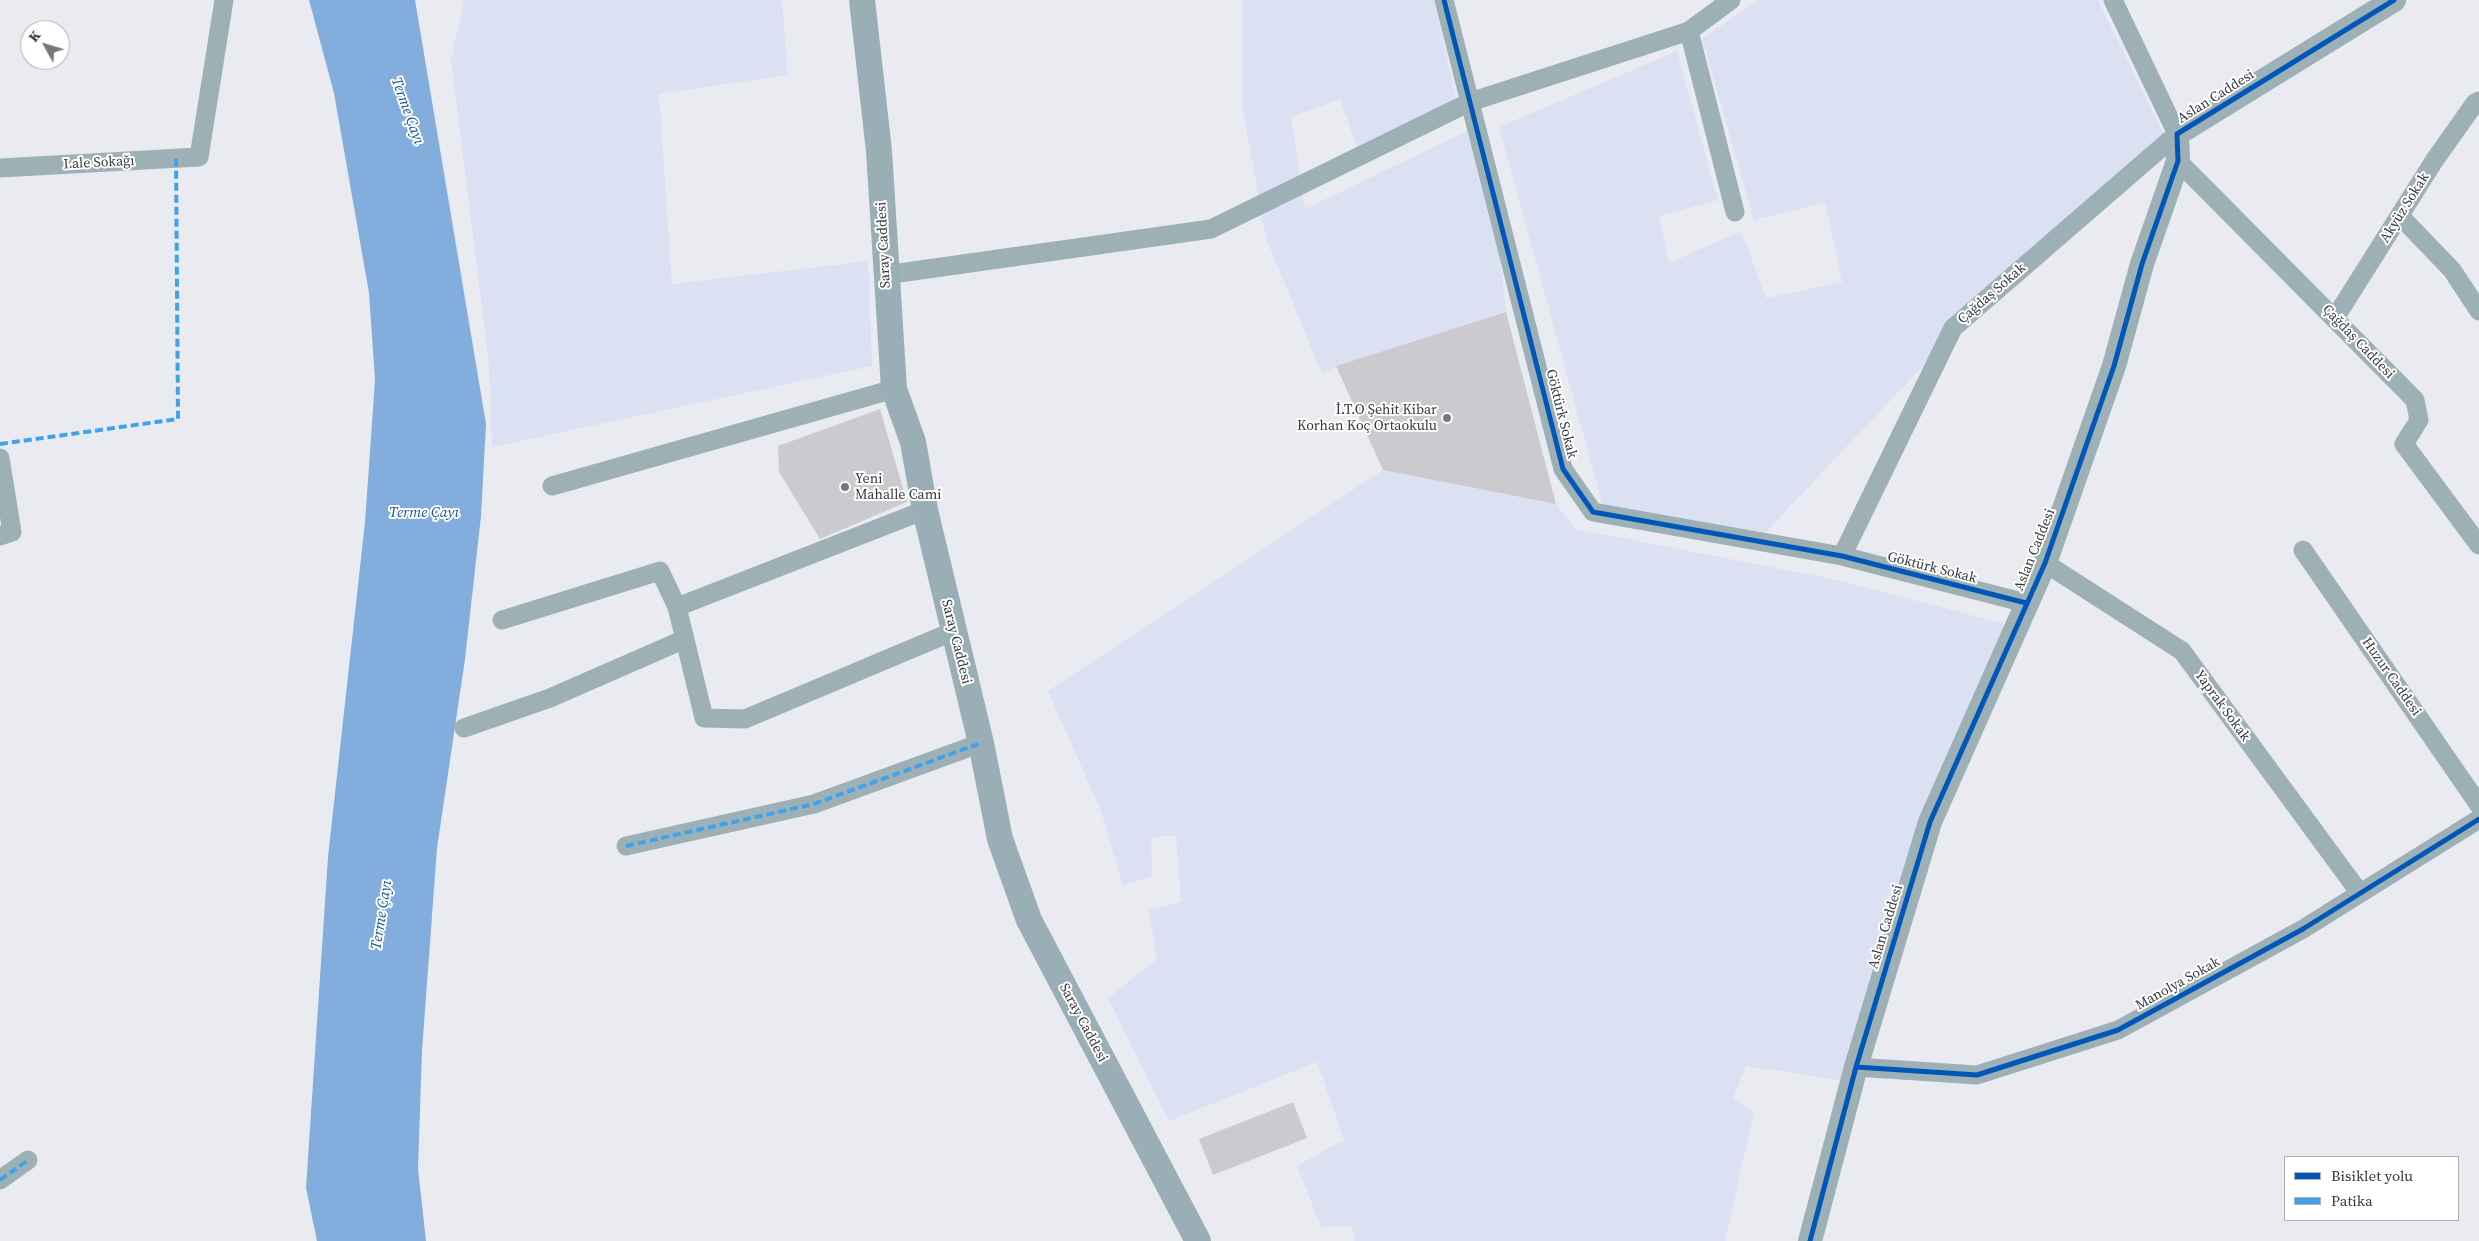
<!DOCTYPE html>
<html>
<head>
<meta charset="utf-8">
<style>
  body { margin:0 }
  #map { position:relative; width:2479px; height:1241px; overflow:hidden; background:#eaebf1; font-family:"Source Serif 4",serif }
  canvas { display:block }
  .legend { position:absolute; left:2284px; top:1156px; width:175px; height:65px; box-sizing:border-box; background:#fff; border:1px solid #afb0b1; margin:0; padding:6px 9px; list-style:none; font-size:15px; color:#37393c }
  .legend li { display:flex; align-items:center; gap:10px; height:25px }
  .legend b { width:25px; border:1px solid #afb0b1 }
  .north { position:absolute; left:20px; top:20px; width:50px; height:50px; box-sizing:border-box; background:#fff; border:1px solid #afb0b1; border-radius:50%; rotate:309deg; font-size:14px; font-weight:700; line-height:20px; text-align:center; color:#37393c }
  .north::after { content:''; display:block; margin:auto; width:18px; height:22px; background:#76777b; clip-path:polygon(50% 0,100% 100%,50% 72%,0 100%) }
</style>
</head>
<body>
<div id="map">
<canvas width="2479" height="1241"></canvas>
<ul class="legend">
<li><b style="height:6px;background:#0057b8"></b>Bisiklet yolu</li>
<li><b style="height:6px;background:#3fa3ec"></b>Patika</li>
</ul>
<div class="north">K</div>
</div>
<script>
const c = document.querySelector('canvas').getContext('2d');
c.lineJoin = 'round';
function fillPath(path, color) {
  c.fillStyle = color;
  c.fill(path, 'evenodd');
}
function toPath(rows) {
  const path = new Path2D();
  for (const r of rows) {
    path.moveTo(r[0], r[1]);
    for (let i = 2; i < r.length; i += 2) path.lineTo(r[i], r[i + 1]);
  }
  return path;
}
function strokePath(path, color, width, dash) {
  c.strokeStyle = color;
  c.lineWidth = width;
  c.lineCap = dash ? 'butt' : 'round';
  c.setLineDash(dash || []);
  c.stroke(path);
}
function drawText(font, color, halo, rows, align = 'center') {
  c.font = font + ' "Source Serif 4",serif';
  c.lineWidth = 4;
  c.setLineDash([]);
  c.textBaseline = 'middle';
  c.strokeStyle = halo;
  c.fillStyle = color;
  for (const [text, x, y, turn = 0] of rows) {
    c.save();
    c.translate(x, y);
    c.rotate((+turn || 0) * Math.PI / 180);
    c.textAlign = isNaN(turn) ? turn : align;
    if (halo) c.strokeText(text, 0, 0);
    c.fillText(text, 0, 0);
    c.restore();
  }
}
const green = toPath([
  [464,0,782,0,788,75,659,94,672,284,868,261,872,366,492,447,489,365,451,59],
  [1242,0,1434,0,1458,108,1360,156,1340,99,1291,117,1305,209,1467,131,1500,259,1506,312,1336,366,1322,374,1266,238,1242,105],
  [1758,0,2098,0,2169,145,1955,332,1766,532,1604,510,1499,127,1677,51,1718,200,1659,216,1669,263,1741,231,1766,298,1842,282,1825,203,1754,220,1702,39],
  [1383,470,1556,504,1576,529,1838,580,2016,627,1845,1081,1746,1066,1733,1098,1754,1112,1725,1241,1355,1241,1352,1226,1321,1227,1297,1166,1344,1140,1317,1062,1169,1121,1108,998,1157,959,1149,910,1181,902,1176,836,1151,837,1152,876,1123,885,1101,811,1048,691]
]);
const water = toPath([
  [309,0,415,0,486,424,481,516,465,659,437,848,422,1051,418,1169,426,1241,317,1241,306,1188,328,857,365,522,375,380,369,293,334,93]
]);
const building = toPath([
  [1506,312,1556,504,1383,470,1336,366],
  [880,409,907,502,820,539,779,472,778,446],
  [1293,1102,1307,1138,1213,1175,1199,1139]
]);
const minor = toPath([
  [1444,0,1563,469,1593,512,1842,556,2026,603],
  [1731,0,1689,31,1735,212],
  [2178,161,2415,400,2419,420,2404,444,2479,545],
  [0,168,199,157,224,0],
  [2400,216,2452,270,2479,311],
  [885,275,1211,229,1470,102,1689,31],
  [2335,318,2434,161,2475,103,2479,101],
  [0,458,12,532,0,536],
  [552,486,894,389],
  [2303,550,2479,805],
  [1842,556,1953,328,2177,134,2113,0],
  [2045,563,2182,651,2359,892],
  [677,607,925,510],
  [502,620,660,571,677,607,704,718,745,719,954,631],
  [464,728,550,698,685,639],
  [626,846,814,804,981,743],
  [1856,1067,1977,1075,2118,1030,2303,929,2479,819],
  [0,1180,28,1160]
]);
const tertiary = toPath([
  [1810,1241,1856,1067,1930,822,2045,563,2114,366,2142,264,2178,161,2177,134,2394,0]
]);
const secondary = toPath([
  [862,0,879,151,894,389,913,442,925,510,981,743,1000,839,1029,920,1198,1241]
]);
const quiet = toPath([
  [0,444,178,419,176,158],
  [626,846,814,804,981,743],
  [0,1180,28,1160]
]);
const cycleway = toPath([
  [1444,0,1563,469,1593,512,1842,556,2026,603],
  [1856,1067,1977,1075,2118,1030,2303,929,2479,819],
  [1810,1241,1856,1067,1930,822,2045,563,2114,366,2142,264,2178,161,2177,134,2394,0]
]);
const markers = [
  [1447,418,5,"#76777b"],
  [845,487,5,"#76777b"]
];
const streetNames = [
  ["Aslan Caddesi",2216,97,-32],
  ["Lale Sokağı",99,163,-3],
  ["Akyüz Sokak",2405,208,-58],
  ["Saray Caddesi",884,245,-93],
  ["Çağdaş Sokak",1992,294,-41],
  ["Çağdaş Caddesi",2358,342,46],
  ["Göktürk Sokak",1561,414,76],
  ["Aslan Caddesi",2035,550,-68],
  ["Göktürk Sokak",1932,568,14],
  ["Saray Caddesi",956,642,76],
  ["Huzur Caddesi",2391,677,55],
  ["Yaprak Sokak",2222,706,54],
  ["Aslan Caddesi",1886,927,-73],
  ["Manolya Sokak",2178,984,-29],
  ["Saray Caddesi",1083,1023,62]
];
const poiNames = [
  ["İ.T.O Şehit Kibar",1437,410],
  ["Korhan Koç Ortaokulu",1437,426],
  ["Yeni",855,479,"left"],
  ["Mahalle Cami",855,495,"left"]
];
const waterNames = [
  ["Terme Çayı",407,111,70],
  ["Terme Çayı",424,513],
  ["Terme Çayı",382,915,-81]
];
fillPath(green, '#dbe1f3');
fillPath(water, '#82addc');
fillPath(building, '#cbcace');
strokePath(minor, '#9db0b5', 19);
strokePath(tertiary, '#9db0b5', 24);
strokePath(secondary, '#9aafb5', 26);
strokePath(quiet, '#3fa3ec', 4, [8, 4]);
strokePath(cycleway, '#0057b8', 5);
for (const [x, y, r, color] of markers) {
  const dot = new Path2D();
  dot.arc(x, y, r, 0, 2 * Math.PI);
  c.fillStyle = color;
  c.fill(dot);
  strokePath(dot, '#fff', 2);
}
drawText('14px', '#37393c', '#fff', streetNames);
drawText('14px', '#37393c', '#fff', poiNames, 'right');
drawText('italic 15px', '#155692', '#fff', waterNames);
</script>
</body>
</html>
